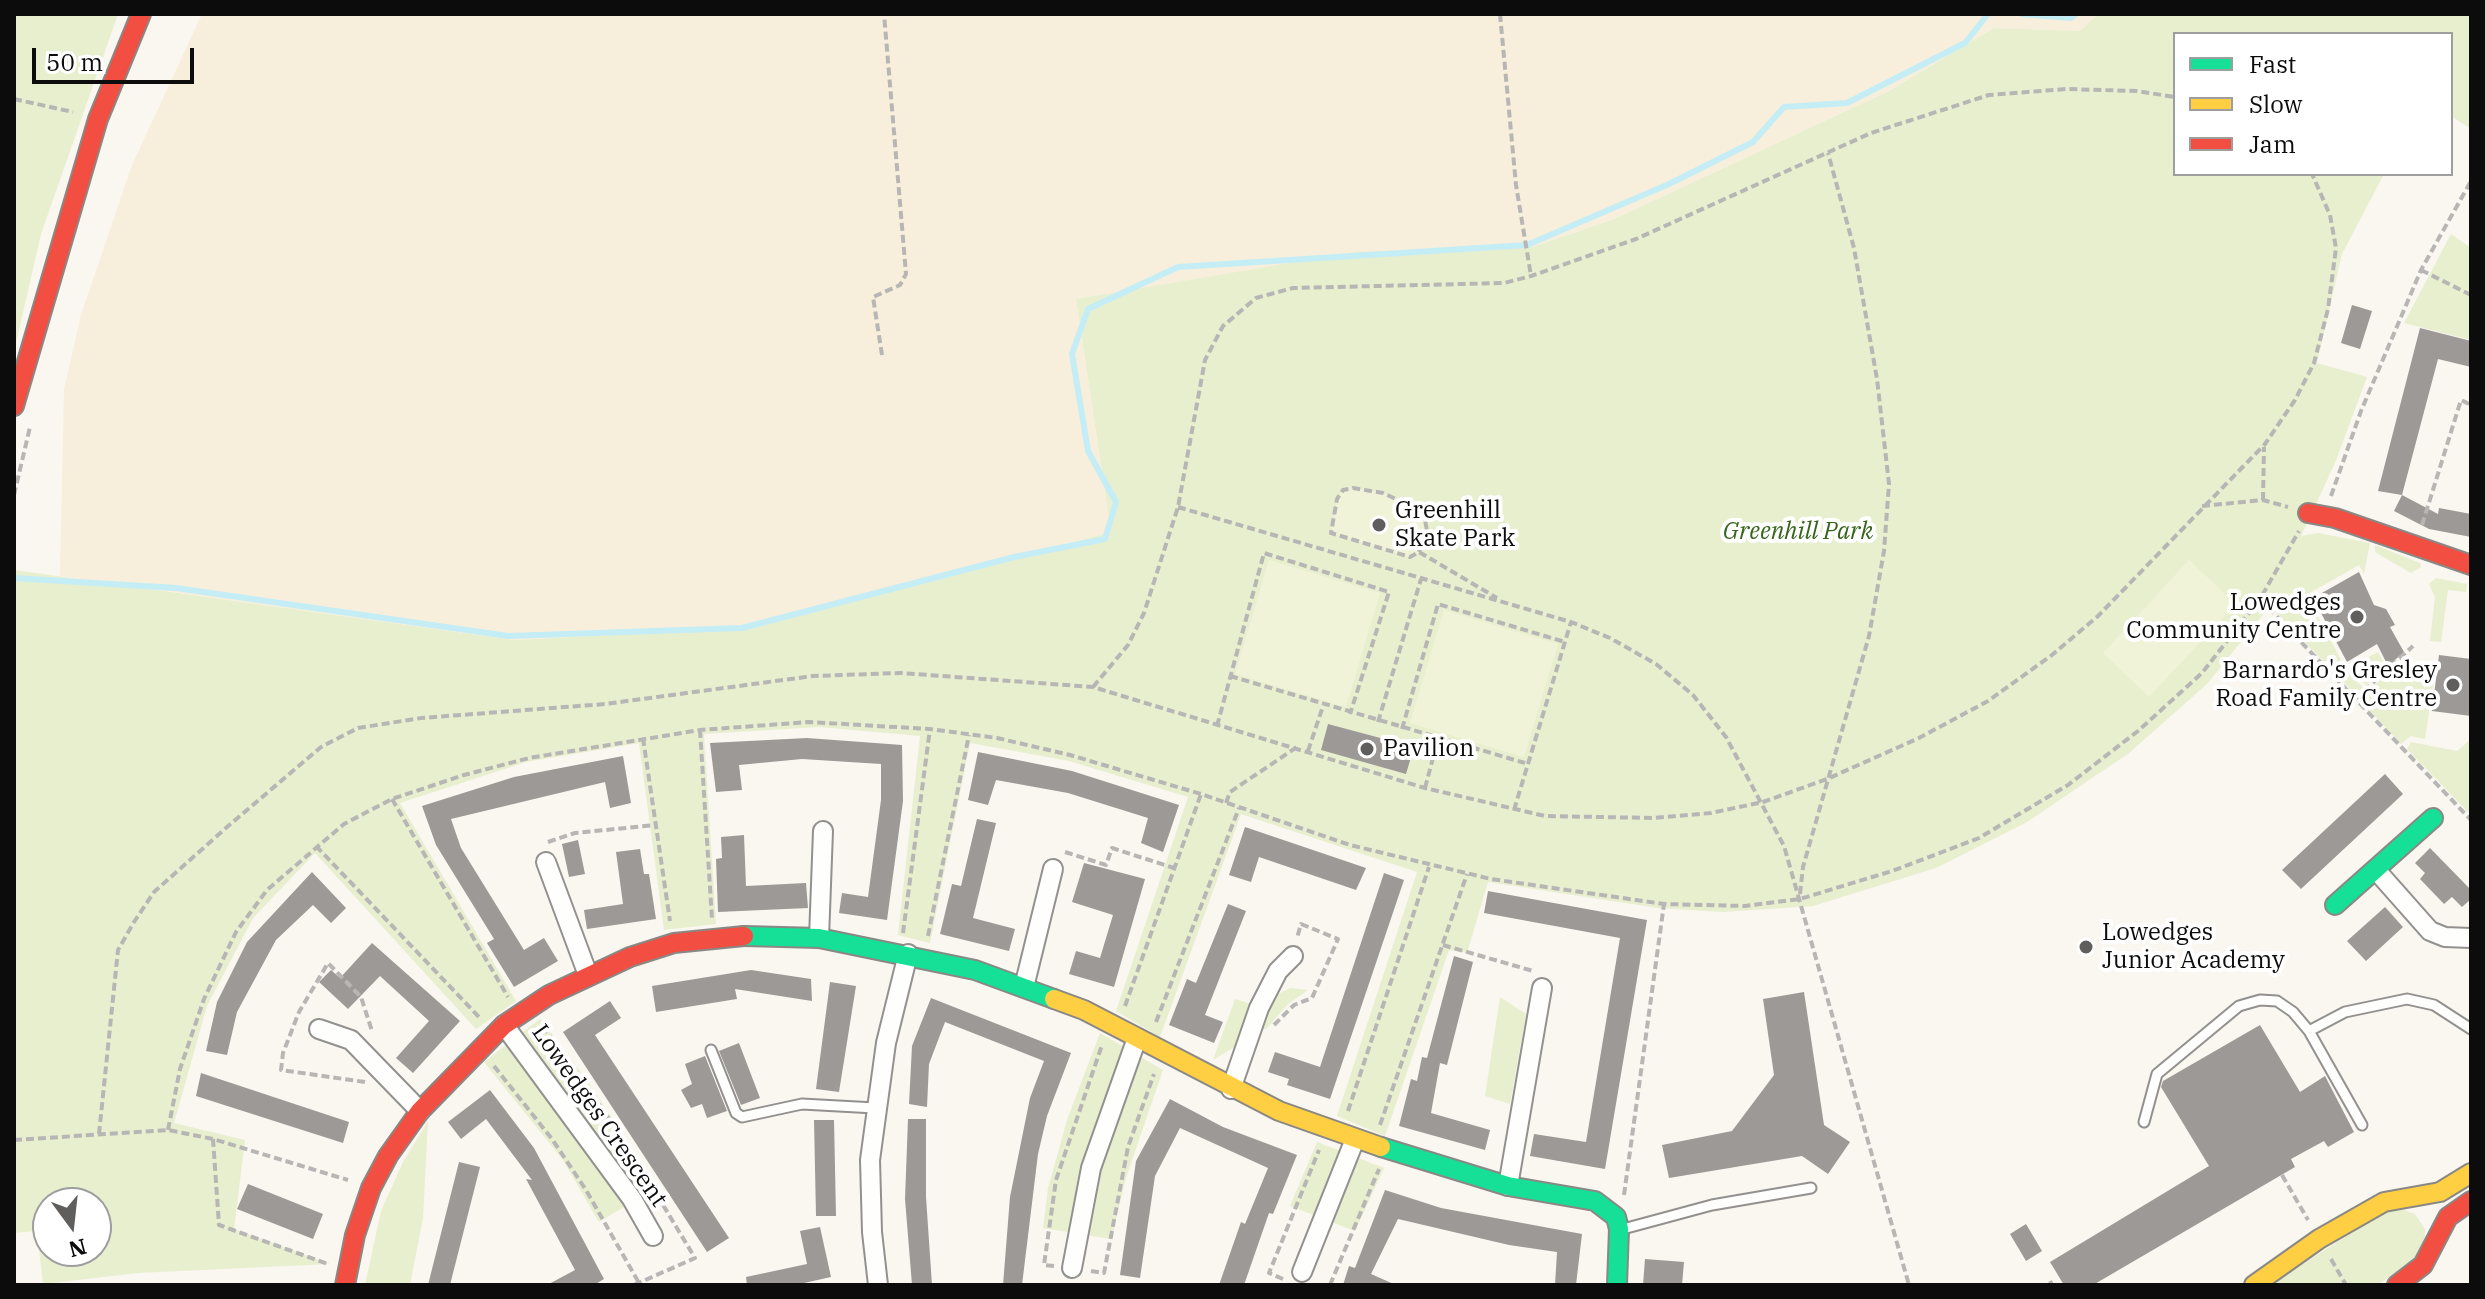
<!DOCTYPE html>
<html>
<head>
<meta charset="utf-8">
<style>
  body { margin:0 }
  #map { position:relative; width:2485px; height:1299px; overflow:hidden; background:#faf6f0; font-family:"IBM Plex Serif",serif }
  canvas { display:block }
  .frame { position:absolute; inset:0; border:16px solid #0c0c0c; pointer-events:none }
  .legend { position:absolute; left:2173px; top:32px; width:280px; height:144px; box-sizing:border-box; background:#fff; border:2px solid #9e9e9e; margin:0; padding:10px 14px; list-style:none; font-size:24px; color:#0c0c0c }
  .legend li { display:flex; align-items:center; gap:16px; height:40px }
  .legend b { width:40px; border:2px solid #9e9e9e }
  .north { position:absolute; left:32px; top:1187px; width:80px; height:80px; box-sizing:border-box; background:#fff; border:2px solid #9e9e9e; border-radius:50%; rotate:165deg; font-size:22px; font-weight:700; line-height:32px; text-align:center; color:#0c0c0c }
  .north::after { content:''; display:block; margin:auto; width:28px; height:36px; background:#5f5e5c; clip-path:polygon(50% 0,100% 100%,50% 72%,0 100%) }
  .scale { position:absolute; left:32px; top:48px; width:162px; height:36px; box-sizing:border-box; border:4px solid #0c0c0c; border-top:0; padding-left:10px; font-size:24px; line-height:28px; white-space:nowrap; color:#0c0c0c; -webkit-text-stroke:6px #fff; paint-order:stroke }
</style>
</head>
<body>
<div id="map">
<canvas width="2485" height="1299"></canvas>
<div class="frame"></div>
<ul class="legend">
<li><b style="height:10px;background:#16e098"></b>Fast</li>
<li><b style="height:10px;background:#ffcf43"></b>Slow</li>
<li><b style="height:10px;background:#f24e42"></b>Jam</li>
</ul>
<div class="north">N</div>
<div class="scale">50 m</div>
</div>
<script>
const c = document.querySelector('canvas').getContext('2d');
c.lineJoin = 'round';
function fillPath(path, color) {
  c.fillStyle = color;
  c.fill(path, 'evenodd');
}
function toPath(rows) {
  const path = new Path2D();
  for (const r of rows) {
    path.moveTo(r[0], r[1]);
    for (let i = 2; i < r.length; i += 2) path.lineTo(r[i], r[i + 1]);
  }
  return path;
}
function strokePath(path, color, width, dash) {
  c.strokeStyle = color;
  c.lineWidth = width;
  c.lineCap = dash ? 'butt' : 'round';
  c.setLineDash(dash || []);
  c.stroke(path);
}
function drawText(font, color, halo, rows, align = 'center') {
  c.font = font + ' "IBM Plex Serif",serif';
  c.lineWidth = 8;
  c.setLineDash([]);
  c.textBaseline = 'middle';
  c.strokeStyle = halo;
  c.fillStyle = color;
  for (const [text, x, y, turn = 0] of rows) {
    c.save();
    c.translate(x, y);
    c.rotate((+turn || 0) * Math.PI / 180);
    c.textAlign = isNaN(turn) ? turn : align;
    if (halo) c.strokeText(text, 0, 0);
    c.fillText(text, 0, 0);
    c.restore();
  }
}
const farmland = toPath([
  [202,14,2098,14,2080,31,1994,28,1889,91,1614,219,1533,247,1356,253,1076,299,1111,532,748,628,514,640,60,576,64,389,81,315,132,165]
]);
const green = toPath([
  [14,14,118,14,41,234,14,352],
  [2098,14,2471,14,2471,129,2451,116,2451,34,2175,34,2175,174,2384,174,2342,254,2317,363,2367,377,2335,463,2301,536,2318,533,2370,543,2364,574,2359,565,2306,595,2346,669,2363,688,2355,694,2264,600,2265,612,2207,684,2129,753,2027,822,1936,868,1813,906,1723,912,1658,908,1488,882,1467,953,1449,950,1385,1136,1337,1116,1417,872,1241,814,1160,1037,1116,1011,1188,797,1069,761,970,743,930,943,898,935,920,736,819,727,704,734,716,924,664,930,639,743,526,762,400,803,516,1001,476,1029,315,853,253,918,207,1006,174,1123,245,1140,234,1229,330,1264,138,1273,43,1284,37,1231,14,1233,14,570,514,640,748,628,1111,532,1076,299,1356,252,1533,247,1614,219,1889,91,1994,28,2080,31],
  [48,1203,96,1203,96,1251,48,1251],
  [2451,234,2471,248,2471,340,2404,323],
  [2375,545,2420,563,2421,567,2411,573,2375,552],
  [2436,578,2467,584,2466,592,2448,590,2441,642,2430,641,2435,597,2429,584],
  [2378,652,2386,667,2366,685,2349,667],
  [2407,656,2423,675,2429,674,2427,683,2433,685,2425,739,2411,736,2401,744,2359,699],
  [2471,739,2471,815,2407,749,2411,742,2457,751],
  [1290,988,1308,990,1288,1004,1268,1027,1213,1060,1235,999,1267,1009,1276,995],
  [1500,997,1526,1014,1510,1104,1485,1096],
  [540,1019,587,1080,657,1187,599,1222,563,1160,484,1062],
  [1100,1033,1163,1070,1126,1178,1111,1239,1043,1228,1048,1188,1067,1120],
  [428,1121,423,1218,410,1285,365,1285,381,1211,403,1162],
  [1317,1142,1384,1168,1355,1231,1290,1206],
  [2401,1209,2415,1214,2425,1229,2424,1246,2409,1264,2377,1285,2270,1285,2381,1214]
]);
const pitch = toPath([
  [1353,488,1383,493,1417,509,1425,520,1427,531,1419,552,1410,557,1331,533,1337,499,1343,490],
  [1269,560,1380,593,1346,707,1235,674],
  [2189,560,2236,604,2149,697,2103,653],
  [1444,610,1558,644,1524,757,1410,723]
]);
const stream = toPath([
  [2022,14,2071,18,2076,14],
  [14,578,176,588,508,636,742,628,1014,557,1105,539,1116,502,1088,451,1072,354,1088,309,1178,267,1527,245,1669,184,1753,142,1784,107,1847,103,1965,43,1988,14]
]);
const building = toPath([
  [2352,305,2372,311,2360,349,2341,343],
  [2420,328,2471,341,2471,367,2438,359,2402,495,2378,491],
  [2402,495,2438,514,2439,508,2471,514,2471,537,2429,529,2394,511],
  [2359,572,2374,605,2386,609,2395,625,2390,627,2404,652,2388,666,2377,644,2347,662,2313,598],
  [2439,655,2471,659,2471,716,2432,711],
  [1328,724,1414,747,1406,774,1321,750],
  [807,738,902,745,903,801,887,920,839,913,842,893,868,897,881,800,881,764,802,759,739,765,742,790,716,792,710,743],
  [978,752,1072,771,1179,805,1163,852,1141,843,1148,818,1068,793,996,780,988,805,968,800],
  [623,756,631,803,610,808,605,782,451,819,461,848,524,950,544,938,558,961,514,987,487,943,494,939,436,845,422,806,514,777],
  [2385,774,2403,794,2301,889,2282,870],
  [977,819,996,823,973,918,1015,929,1009,951,940,934,952,884,961,886],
  [1245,827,1366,868,1356,890,1259,857,1251,882,1229,875],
  [744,835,746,886,806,883,808,908,718,912,716,859,722,858,721,837],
  [578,840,585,874,569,877,562,844],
  [2430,848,2471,890,2471,899,2462,907,2452,897,2444,904,2420,879,2425,873,2415,863],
  [640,849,644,874,649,874,656,919,587,929,584,910,623,904,616,852],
  [1084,863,1145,879,1114,987,1069,974,1076,951,1100,958,1113,915,1072,902],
  [312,872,346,908,331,923,313,905,276,940,237,1012,227,1055,206,1051,217,1002,247,942],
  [1384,873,1404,880,1330,1099,1287,1085,1289,1079,1268,1072,1275,1052,1320,1067],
  [1488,891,1647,920,1605,1169,1530,1156,1534,1134,1586,1142,1620,938,1484,913],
  [1228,904,1246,911,1205,1015,1223,1022,1214,1043,1169,1025,1187,979,1196,983],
  [2385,907,2403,927,2366,961,2347,941],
  [372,943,460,1021,413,1073,396,1058,429,1021,380,976,348,1009,319,982,331,970,340,978],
  [1454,956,1473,962,1447,1065,1440,1063,1431,1113,1490,1130,1485,1150,1399,1126,1411,1079,1417,1081,1422,1057,1427,1058],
  [751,970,811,979,812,1001,735,989,737,999,656,1012,652,986],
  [830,982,856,986,839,1092,816,1089],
  [1804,992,1824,1125,1850,1142,1828,1174,1802,1156,1669,1178,1662,1145,1732,1131,1774,1075,1763,999],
  [931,998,1071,1053,1047,1116,1038,1154,1022,1285,1003,1285,1010,1197,1030,1098,1044,1061,945,1022,929,1064,927,1107,909,1104,912,1046],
  [610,1001,621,1018,595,1035,729,1238,707,1252,563,1032],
  [2260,1025,2300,1092,2325,1076,2354,1132,2328,1147,2324,1141,2291,1159,2295,1167,2093,1285,2064,1285,2050,1262,2209,1166,2161,1087,2163,1081],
  [739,1043,760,1098,741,1105,719,1051],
  [705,1056,727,1111,707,1118,702,1104,691,1108,681,1090,692,1084,685,1064],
  [201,1073,349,1122,343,1143,196,1096],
  [490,1090,534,1148,604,1279,594,1285,547,1285,575,1270,526,1179,532,1180,486,1119,461,1139,448,1122],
  [1170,1099,1223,1127,1297,1155,1273,1214,1269,1213,1244,1285,1219,1285,1241,1222,1245,1224,1268,1168,1180,1128,1155,1176,1140,1278,1120,1275,1136,1161],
  [908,1119,926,1119,926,1197,932,1285,912,1285,905,1199],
  [814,1120,834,1120,836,1216,816,1216],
  [459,1162,480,1167,450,1285,428,1285],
  [248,1184,323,1214,313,1239,237,1209],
  [1385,1190,1441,1208,1582,1234,1576,1285,1555,1285,1557,1252,1509,1245,1398,1219,1371,1274,1396,1285,1343,1285,1349,1266,1355,1268],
  [2026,1224,2042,1251,2026,1261,2010,1234],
  [820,1227,831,1277,795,1285,747,1285,746,1277,807,1264,800,1231],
  [1645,1259,1684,1262,1682,1285,1643,1285]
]);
const path = toPath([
  [1500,14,1516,185,1531,276],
  [14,99,73,112],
  [2421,270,2471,295],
  [882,355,873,297,900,285,906,274,884,14],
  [14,495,30,427],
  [2331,496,2361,411,2421,270,2471,181],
  [2263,500,2264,447],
  [2202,506,2263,500,2288,507],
  [1178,507,1571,622,1610,638,1656,664,1693,695,1726,737,1784,846,1909,1285],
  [2422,525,2461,400,2471,405],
  [1419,552,1427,531,1425,520,1417,509,1383,493,1353,488,1343,490,1337,499,1331,533,1410,557,1419,552,1497,598],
  [2260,599,2471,820],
  [1230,676,1525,763],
  [1093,687,1128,645,1144,613,1178,507,1205,360,1223,326,1256,298,1293,288,1504,283,1531,276,1636,239,1871,133,1989,95,2066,89,2136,91,2175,97],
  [2355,699,2413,646],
  [1378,722,1421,579],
  [1217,726,1264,553,1389,592,1350,714],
  [1402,729,1438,604,1565,642],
  [700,730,712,919],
  [643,738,670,921],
  [1308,751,1323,706],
  [1425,788,1438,739],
  [392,799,508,997],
  [1226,803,1230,792,1297,747],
  [1514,810,1571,622],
  [548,842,575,833,656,825],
  [316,846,480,1018],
  [1065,852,1106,865,1112,848,1174,868],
  [1800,894,1803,867,1869,636,1884,551,1889,484,1877,379,1854,248,1828,153],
  [903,933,930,729],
  [928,936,969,735],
  [1443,945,1533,971],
  [1125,1006,1201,794],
  [1156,1022,1239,808],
  [1274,1025,1294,1005,1312,998,1338,939,1301,924,1297,938],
  [543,1026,622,1137,695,1258,634,1285],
  [494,1066,552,1139,586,1190,639,1283],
  [365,1082,281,1070,283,1053,299,1012,328,963,361,997,372,1031],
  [1348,1111,1429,867],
  [1380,1125,1467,874],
  [168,1130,180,1069,204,999,236,932,267,890,344,824,392,799,464,775,529,758,700,730,809,722,930,729,997,738,1070,755,1201,794,1350,845,1491,879,1664,904,1745,906,1800,899,1892,871,1979,838,2068,785,2138,731,2202,673,2260,599,2299,531],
  [99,1134,118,950,134,922,154,892,227,827,321,747,358,728,421,718,605,704,813,676,901,673,1093,687,1425,788,1545,816,1653,818,1711,813,1763,802,1827,779,1919,738,1988,701,2052,655,2098,616,2265,444,2295,400,2314,363,2328,309,2336,248,2330,215,2312,174],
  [213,1139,219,1225,328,1264],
  [14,1140,168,1130,213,1139,348,1180],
  [2282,1175,2308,1220],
  [1624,1195,1664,904],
  [2331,1259,2346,1285],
  [1054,1266,1044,1265,1056,1180,1102,1045],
  [1091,1271,1104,1273,1128,1147,1154,1074],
  [1283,1279,1269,1273,1319,1150],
  [2050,1281,2052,1285],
  [1330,1285,1379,1169]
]);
const lane = toPath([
  [2309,1031,2345,1012,2407,999,2434,1005,2471,1029],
  [711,1050,736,1113,742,1117,802,1104,875,1108],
  [2144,1122,2157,1074,2239,1006,2260,1000,2277,1001,2293,1012,2309,1031,2362,1125],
  [1623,1229,1712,1205,1811,1188]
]);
const street = toPath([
  [546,862,588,975],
  [2376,870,2430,931,2445,937,2471,938],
  [819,938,823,831],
  [1024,987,1053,869],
  [504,1025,632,1199,653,1236],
  [319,1029,351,1040,420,1111],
  [1231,1089,1259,1008,1278,971,1293,956],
  [1508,1186,1542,988],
  [1072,1268,1091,1168,1137,1038],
  [1302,1272,1355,1139],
  [878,1285,872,1232,870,1160,886,1043,908,954]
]);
const fast = toPath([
  [2335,905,2433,818],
  [744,936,819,938,975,970,1054,999],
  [1381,1147,1508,1186,1595,1201,1616,1217,1619,1229,1617,1285]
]);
const slow = toPath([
  [1054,999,1084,1010,1279,1111,1381,1147],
  [2254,1285,2319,1239,2384,1202,2440,1192,2471,1173]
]);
const jam = toPath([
  [14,406,98,119,141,14],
  [2308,513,2335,518,2471,565],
  [345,1285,355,1235,371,1188,388,1156,420,1111,504,1025,549,995,630,957,674,943,744,936],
  [2397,1285,2423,1265,2448,1217,2471,1201]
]);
const markers = [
  [1379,525,8,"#5f5e5c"],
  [2357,617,8,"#5f5e5c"],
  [2453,685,8,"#5f5e5c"],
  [1367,749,8,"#5f5e5c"],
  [2086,947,8,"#5f5e5c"]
];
const poiNames = [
  ["Greenhill",1395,511],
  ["Skate Park",1395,539],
  ["Lowedges",2341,603,"right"],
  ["Community Centre",2341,631,"right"],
  ["Barnardo's Gresley",2437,671,"right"],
  ["Road Family Centre",2437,699,"right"],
  ["Pavilion",1383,749],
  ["Lowedges",2102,933],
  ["Junior Academy",2102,961]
];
const parkNames = [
  ["Greenhill Park",1798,532]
];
const streetNames = [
  ["Lowedges Crescent",599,1116,55]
];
fillPath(farmland, '#f7efdb');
fillPath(green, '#e8efcf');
fillPath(pitch, '#f1f3d9');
strokePath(stream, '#c5edf6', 6);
fillPath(building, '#9d9996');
strokePath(lane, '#93918f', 13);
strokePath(street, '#93918f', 22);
strokePath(fast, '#8a8885', 22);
strokePath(slow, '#8a8885', 22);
strokePath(jam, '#8a8885', 22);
strokePath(path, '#b7b6b5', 4, [8, 4]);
strokePath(lane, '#fefefd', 9);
strokePath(street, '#fefefd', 18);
strokePath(fast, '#16e098', 18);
strokePath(slow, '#ffcf43', 18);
strokePath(jam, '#f24e42', 18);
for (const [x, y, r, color] of markers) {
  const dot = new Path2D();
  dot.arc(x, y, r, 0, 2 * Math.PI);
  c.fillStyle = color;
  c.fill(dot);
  strokePath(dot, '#fff', 3);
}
drawText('24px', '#0c0c0c', '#fff', poiNames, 'left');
drawText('italic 24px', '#37651b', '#fff', parkNames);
drawText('24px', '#0c0c0c', '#fff', streetNames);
</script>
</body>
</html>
